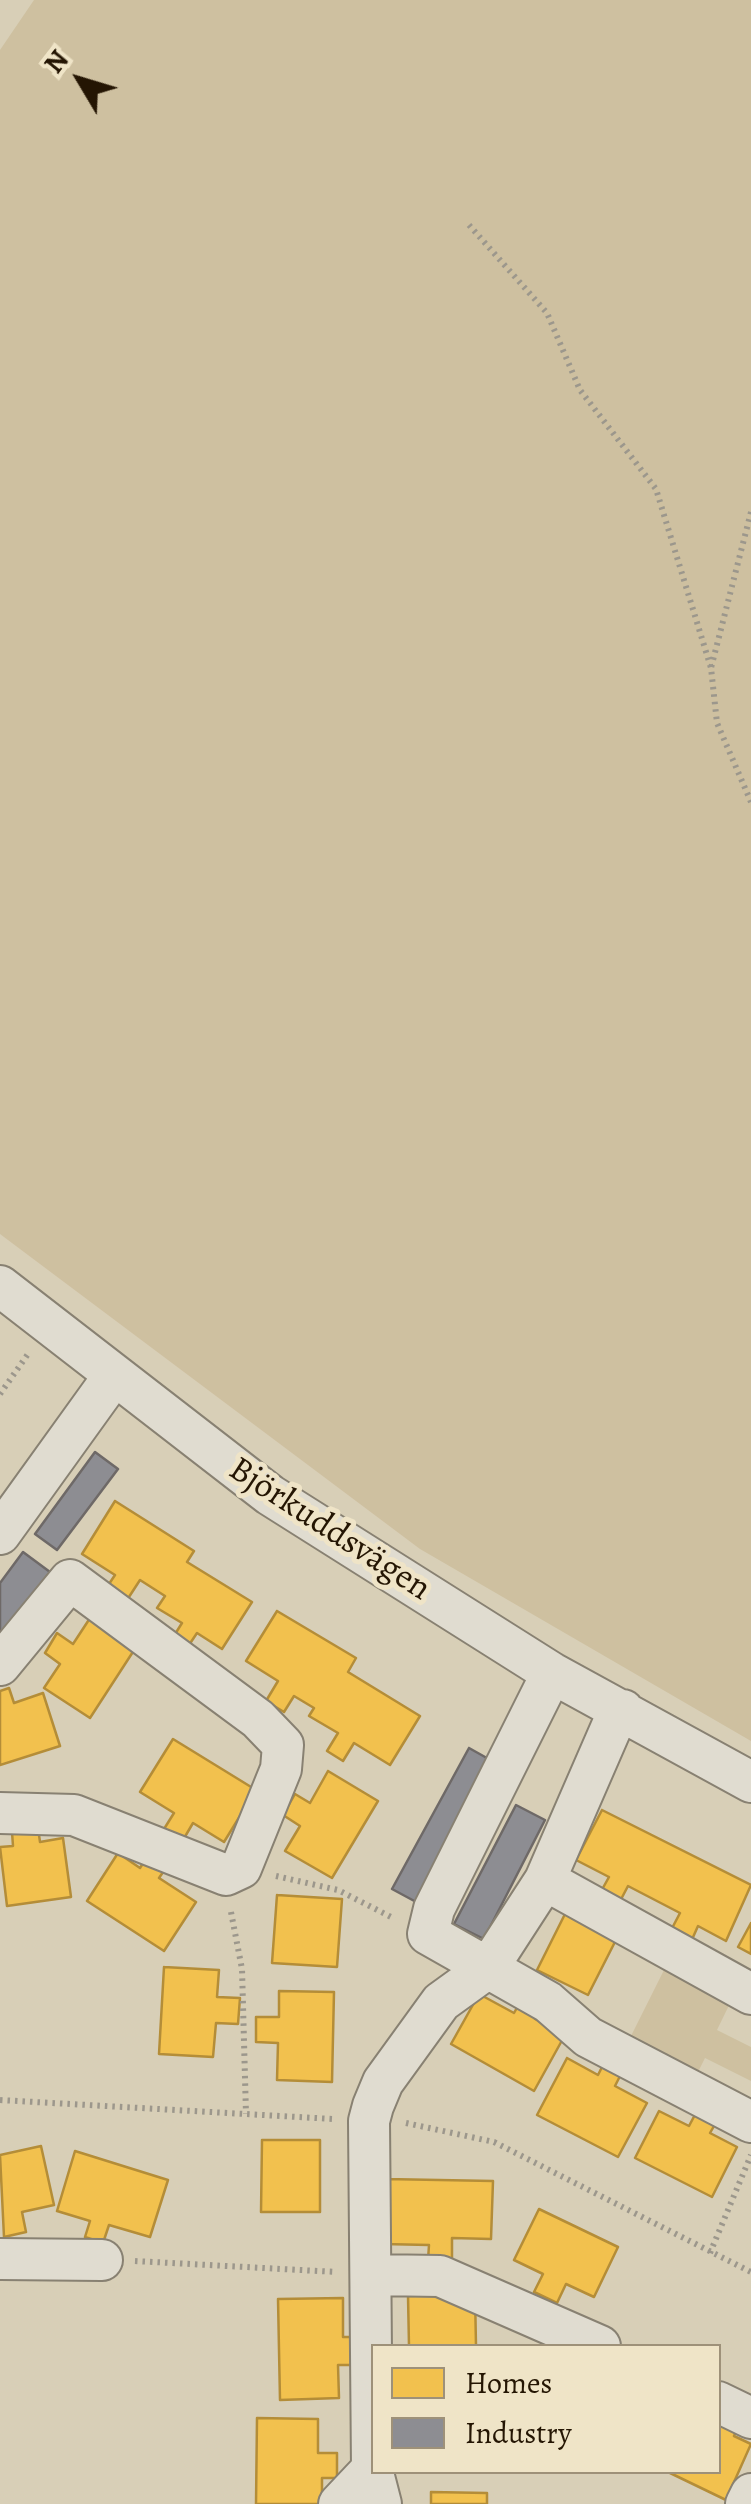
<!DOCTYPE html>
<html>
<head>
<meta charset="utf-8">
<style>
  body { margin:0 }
  #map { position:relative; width:751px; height:2504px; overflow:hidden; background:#d8cfb7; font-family:Alegreya,serif }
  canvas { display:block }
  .legend { position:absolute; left:371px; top:2344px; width:350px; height:130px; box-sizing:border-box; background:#efe4c7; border:2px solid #9e9179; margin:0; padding:12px 18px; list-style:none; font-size:30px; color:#241503 }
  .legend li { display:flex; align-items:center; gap:20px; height:50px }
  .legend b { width:50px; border:2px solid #9e9179 }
  .north { position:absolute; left:30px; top:30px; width:100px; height:100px; -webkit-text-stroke:8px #efe4c7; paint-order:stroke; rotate:308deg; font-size:28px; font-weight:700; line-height:40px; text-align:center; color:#241503 }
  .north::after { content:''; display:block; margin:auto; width:35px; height:45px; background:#241503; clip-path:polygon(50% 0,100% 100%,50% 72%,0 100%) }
</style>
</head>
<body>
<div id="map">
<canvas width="751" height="2504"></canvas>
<ul class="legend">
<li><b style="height:28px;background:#f2c14e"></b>Homes</li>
<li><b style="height:28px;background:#8d8d92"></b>Industry</li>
</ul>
<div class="north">N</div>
</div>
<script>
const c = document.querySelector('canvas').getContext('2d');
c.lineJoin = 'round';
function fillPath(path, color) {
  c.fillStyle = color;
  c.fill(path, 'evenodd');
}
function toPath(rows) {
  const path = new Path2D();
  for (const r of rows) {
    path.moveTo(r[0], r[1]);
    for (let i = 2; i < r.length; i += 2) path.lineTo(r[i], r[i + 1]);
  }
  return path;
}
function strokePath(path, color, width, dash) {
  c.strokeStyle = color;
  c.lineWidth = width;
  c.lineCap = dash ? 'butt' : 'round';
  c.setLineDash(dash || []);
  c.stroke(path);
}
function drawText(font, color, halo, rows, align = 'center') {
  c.font = font + ' Alegreya,serif';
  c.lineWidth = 10;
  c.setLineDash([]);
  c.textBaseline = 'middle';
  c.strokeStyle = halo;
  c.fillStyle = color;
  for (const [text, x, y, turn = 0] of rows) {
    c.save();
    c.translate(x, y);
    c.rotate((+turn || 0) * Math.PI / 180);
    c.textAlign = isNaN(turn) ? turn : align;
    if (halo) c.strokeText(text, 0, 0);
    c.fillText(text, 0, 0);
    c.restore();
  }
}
const green = toPath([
  [34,0,751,0,751,1741,420,1549,0,1234,0,50],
  [669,1960,735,1993,717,2030,751,2047,751,2081,705,2058,695,2078,627,2044]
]);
const homes = toPath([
  [115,1501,194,1551,187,1562,252,1602,222,1649,197,1633,187,1648,172,1639,182,1623,157,1608,165,1596,140,1580,127,1600,107,1587,115,1575,82,1554,115,1501],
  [277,1611,356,1658,348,1672,420,1716,390,1765,354,1743,343,1761,327,1751,338,1733,309,1716,314,1708,294,1696,284,1712,266,1701,278,1681,246,1661,277,1611],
  [94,1612,140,1641,90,1718,44,1688,60,1664,45,1653,57,1633,73,1644,94,1612],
  [9,1688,14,1703,43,1693,60,1746,0,1765,0,1691,9,1688],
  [173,1739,256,1790,224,1842,193,1823,183,1840,164,1829,174,1813,140,1792,173,1739],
  [328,1771,378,1801,332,1878,285,1851,300,1826,283,1815,295,1794,310,1803,328,1771],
  [602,1810,751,1885,726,1941,698,1926,690,1944,669,1934,680,1913,628,1886,618,1905,599,1895,609,1877,576,1860,602,1810],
  [38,1828,40,1842,63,1838,71,1897,7,1906,0,1847,13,1846,12,1832,38,1828],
  [150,1852,168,1865,159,1878,196,1902,164,1951,87,1901,118,1853,140,1868,150,1852],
  [277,1895,342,1899,337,1967,272,1963,277,1895],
  [568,1908,619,1934,588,1995,537,1970,568,1908],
  [751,1923,751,1954,738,1947,751,1923],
  [164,1967,219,1970,217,1997,240,1998,238,2024,216,2023,213,2057,159,2054,164,1967],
  [279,1991,334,1992,332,2082,277,2080,278,2043,256,2042,256,2017,279,2017,279,1991],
  [479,1994,514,2013,523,1997,541,2008,535,2019,565,2035,534,2091,451,2044,479,1994],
  [567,2058,598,2075,604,2063,622,2072,615,2086,647,2103,618,2157,537,2115,567,2058],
  [698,2109,718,2119,710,2133,737,2147,712,2197,635,2158,659,2111,689,2126,698,2109],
  [262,2140,320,2140,320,2212,261,2212,262,2140],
  [41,2146,54,2205,22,2212,26,2232,4,2237,0,2155,41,2146],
  [75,2151,168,2180,150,2237,109,2225,103,2243,85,2237,90,2221,57,2211,75,2151],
  [385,2179,493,2181,491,2239,452,2238,452,2260,428,2260,429,2245,383,2244,385,2179],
  [539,2209,618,2247,594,2297,566,2284,557,2303,534,2292,543,2274,514,2260,539,2209],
  [475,2294,476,2346,409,2346,408,2296,475,2294],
  [343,2298,343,2337,357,2337,358,2365,338,2365,339,2398,280,2400,278,2299,343,2298],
  [719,2415,739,2425,734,2436,751,2444,726,2500,668,2472,718,2472,719,2415],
  [257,2418,318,2419,318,2453,337,2453,337,2478,322,2478,322,2504,256,2504,257,2418],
  [431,2492,487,2493,487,2504,431,2504,431,2492]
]);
const industry = toPath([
  [95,1452,118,1469,57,1550,35,1534,95,1452],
  [23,1552,50,1572,0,1639,0,1583,23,1552],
  [469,1748,494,1762,418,1903,392,1889,469,1748],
  [516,1805,545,1820,484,1939,454,1924,516,1805]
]);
const path = toPath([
  [469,225,547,313,580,390,656,489,711,668],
  [751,512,711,668,717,723,751,802],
  [0,1394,28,1354],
  [276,1876,338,1890,395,1919],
  [231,1912,242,1969,246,2114],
  [0,2100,333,2119],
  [406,2123,494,2142,751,2272],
  [710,2253,751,2155],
  [135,2261,337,2272]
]);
const minor = toPath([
  [0,1286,270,1495,552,1673,751,1782],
  [0,1534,113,1377],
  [0,1665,70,1580,258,1719,283,1745,281,1769,241,1868,226,1875,74,1815,0,1813],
  [552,1673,434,1909,428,1934,548,2002,588,2037,751,2122],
  [545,1880,751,1994],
  [0,2259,102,2260],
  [373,2275,440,2276,600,2346],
  [718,2402,751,2418],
  [339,2504,372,2469],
  [381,2504,372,2469,369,2121,373,2106,383,2082,441,2002,488,1968,545,1880,612,1726,623,1710],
  [746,2504,751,2494]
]);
const streetNames = [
  ["Björkuddsvägen",329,1530,33]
];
fillPath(green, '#cec0a0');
fillPath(homes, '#f2c14e');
strokePath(homes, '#b48d38', 2.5);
fillPath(industry, '#8d8d92');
strokePath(industry, '#6e6967', 2.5);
strokePath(minor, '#888172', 44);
strokePath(path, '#9c978c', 6, [2.5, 5]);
strokePath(minor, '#e0dcd0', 40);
drawText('35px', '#241503', '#efe4c7', streetNames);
</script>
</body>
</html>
